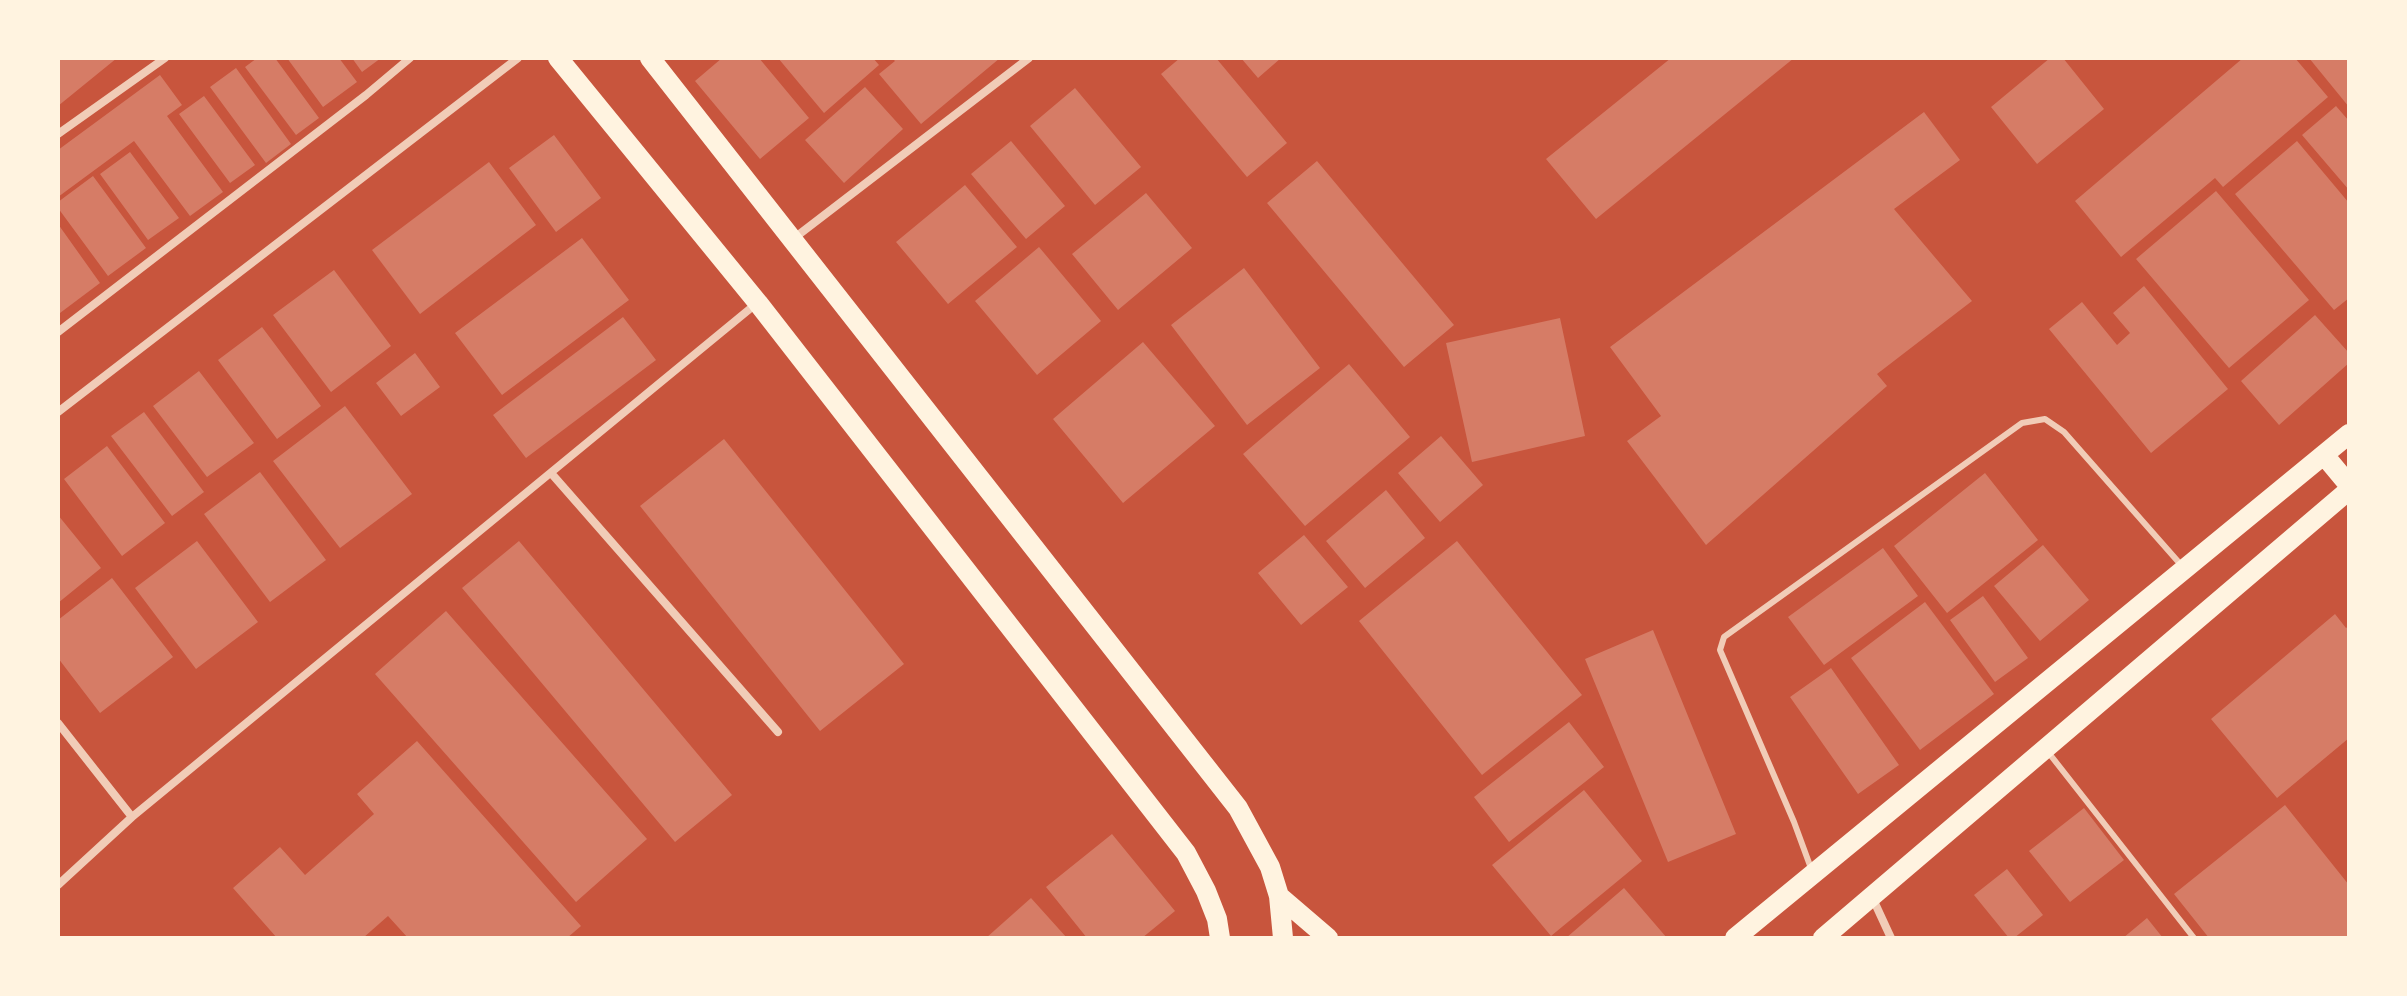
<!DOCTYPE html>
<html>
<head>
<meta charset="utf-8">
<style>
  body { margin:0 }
  #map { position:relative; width:2407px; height:996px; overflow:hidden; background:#c8553d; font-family:"Roboto Condensed",sans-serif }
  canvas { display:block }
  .frame { position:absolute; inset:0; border:60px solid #fff3e0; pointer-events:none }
</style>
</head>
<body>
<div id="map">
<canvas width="2407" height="996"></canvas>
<div class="frame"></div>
</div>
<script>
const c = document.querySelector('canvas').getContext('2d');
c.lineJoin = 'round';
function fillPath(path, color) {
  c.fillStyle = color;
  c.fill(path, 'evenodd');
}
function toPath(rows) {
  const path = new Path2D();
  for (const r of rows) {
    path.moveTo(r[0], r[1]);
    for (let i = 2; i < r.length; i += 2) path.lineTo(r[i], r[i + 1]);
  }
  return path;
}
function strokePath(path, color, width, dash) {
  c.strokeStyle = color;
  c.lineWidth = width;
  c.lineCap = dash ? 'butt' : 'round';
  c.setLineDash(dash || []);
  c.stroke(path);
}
const building = toPath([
  [58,58,117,58,58,106],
  [257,58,275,58,319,118,296,135,245,67],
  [287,58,339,58,357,82,323,107],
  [352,58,381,58,362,72],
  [722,58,759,58,809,118,760,159,695,81],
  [778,58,873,58,879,65,824,113],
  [892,58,1000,58,921,124,879,74,895,61],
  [1180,58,1216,58,1287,143,1247,177,1161,74],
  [1241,58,1281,58,1258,78],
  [1671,58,1794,58,1596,219,1546,159],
  [2050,58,2063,58,2104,109,2037,164,1991,107],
  [2243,58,2295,58,2328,97,2223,187,2215,178,2121,257,2075,201],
  [2309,58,2349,58,2349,107],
  [236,68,291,144,266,163,210,87],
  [160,75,182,105,167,116,223,192,190,216,134,141,58,197,58,150],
  [865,87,903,129,844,183,805,140],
  [1075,88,1141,167,1095,205,1030,126],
  [204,96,255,165,230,183,179,114],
  [2336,106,2349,121,2349,190,2302,135],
  [1924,112,1960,160,1894,209,1972,301,1877,374,1887,386,1706,545,1627,441,1661,416,1610,347],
  [554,135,601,198,556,232,509,168],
  [1011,141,1065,206,1026,239,971,174],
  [2297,141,2349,203,2349,298,2334,310,2235,194],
  [130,152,179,218,148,240,100,174],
  [1317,161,1454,325,1404,367,1267,203],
  [489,162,536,225,420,314,372,250],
  [93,176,146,248,108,276,58,208,58,202],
  [965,185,1017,247,948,304,896,242],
  [2216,191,2309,300,2229,368,2136,259],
  [1146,193,1192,248,1118,310,1072,254],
  [58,224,100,283,60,313,58,309],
  [582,238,629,300,502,395,455,333],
  [1039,247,1101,321,1037,375,975,301],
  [1244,268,1320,368,1247,425,1171,325],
  [334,270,391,346,331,392,273,315],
  [2144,286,2228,389,2151,453,2049,329,2082,302,2117,345,2130,333,2113,313],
  [2315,315,2349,353,2349,363,2279,425,2241,381],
  [623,317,656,360,526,458,493,415],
  [1560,318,1585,436,1472,462,1446,343],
  [262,327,321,406,277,439,218,360],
  [1143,342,1215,426,1123,503,1053,419],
  [415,353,440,387,401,416,376,383],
  [1349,364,1410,437,1305,526,1243,454],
  [199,371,254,443,207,477,153,406],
  [345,406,412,494,340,548,273,461],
  [144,412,204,492,172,516,111,436],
  [1441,436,1483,485,1440,522,1398,473],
  [724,439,904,664,820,731,640,506],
  [107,446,165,523,122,556,64,479],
  [260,472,326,560,270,602,204,514],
  [1985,473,2038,540,1947,613,1894,546],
  [1386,490,1425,538,1365,588,1326,541],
  [58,515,101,568,58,603],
  [1304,535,1348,587,1301,625,1258,573],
  [197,541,258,622,196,669,135,588],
  [519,541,732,795,675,842,462,588],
  [1457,541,1582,695,1482,775,1359,621],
  [2043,545,2089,600,2040,641,1994,586],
  [1883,548,1918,596,1824,665,1788,617],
  [112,578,173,657,100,713,58,658,58,620],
  [1983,596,2028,658,1995,682,1950,620],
  [1925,602,1994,694,1920,750,1851,658],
  [446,611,647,839,576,902,375,674],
  [2335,614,2346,628,2349,626,2349,738,2277,798,2211,719],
  [1653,630,1736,834,1668,862,1585,659],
  [1831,668,1899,765,1858,794,1790,697],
  [1569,722,1604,767,1509,842,1474,797],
  [417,741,581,926,567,938,408,938,388,916,363,938,277,938,233,888,280,847,305,875,374,814,357,794],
  [1584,790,1642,861,1551,936,1492,865],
  [2285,805,2349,885,2349,938,2209,938,2174,894],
  [2084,808,2124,860,2070,902,2029,851],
  [1112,834,1175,911,1142,938,1087,938,1046,887],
  [2007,869,2043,915,2014,938,2009,938,1974,895],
  [1624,888,1667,938,1566,938],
  [1031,898,1067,938,986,938],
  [2147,918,2163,938,2123,938]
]);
const service = toPath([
  [2048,752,2194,938],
  [1812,871,1794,822,1720,650,1724,637,2022,423,2045,419,2064,432,2182,566]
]);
const minor = toPath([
  [58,134,165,58],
  [793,239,1029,58],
  [58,332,366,95,410,58],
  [58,412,518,58],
  [551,473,778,732],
  [58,723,132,817],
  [58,885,132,817,757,303],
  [1873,899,1891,938]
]);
const primary = toPath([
  [558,58,758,303,1186,853,1206,891,1217,919,1220,938],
  [650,58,1238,808,1270,867,1279,896,1283,938],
  [2324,455,2349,485],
  [1279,896,1328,938],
  [1735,938,2349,434],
  [1823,938,2349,490]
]);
fillPath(building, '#d67c66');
strokePath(service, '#f1ccb7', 6);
strokePath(minor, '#f1ccb7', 8);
strokePath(primary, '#fff3e0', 20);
</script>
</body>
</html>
